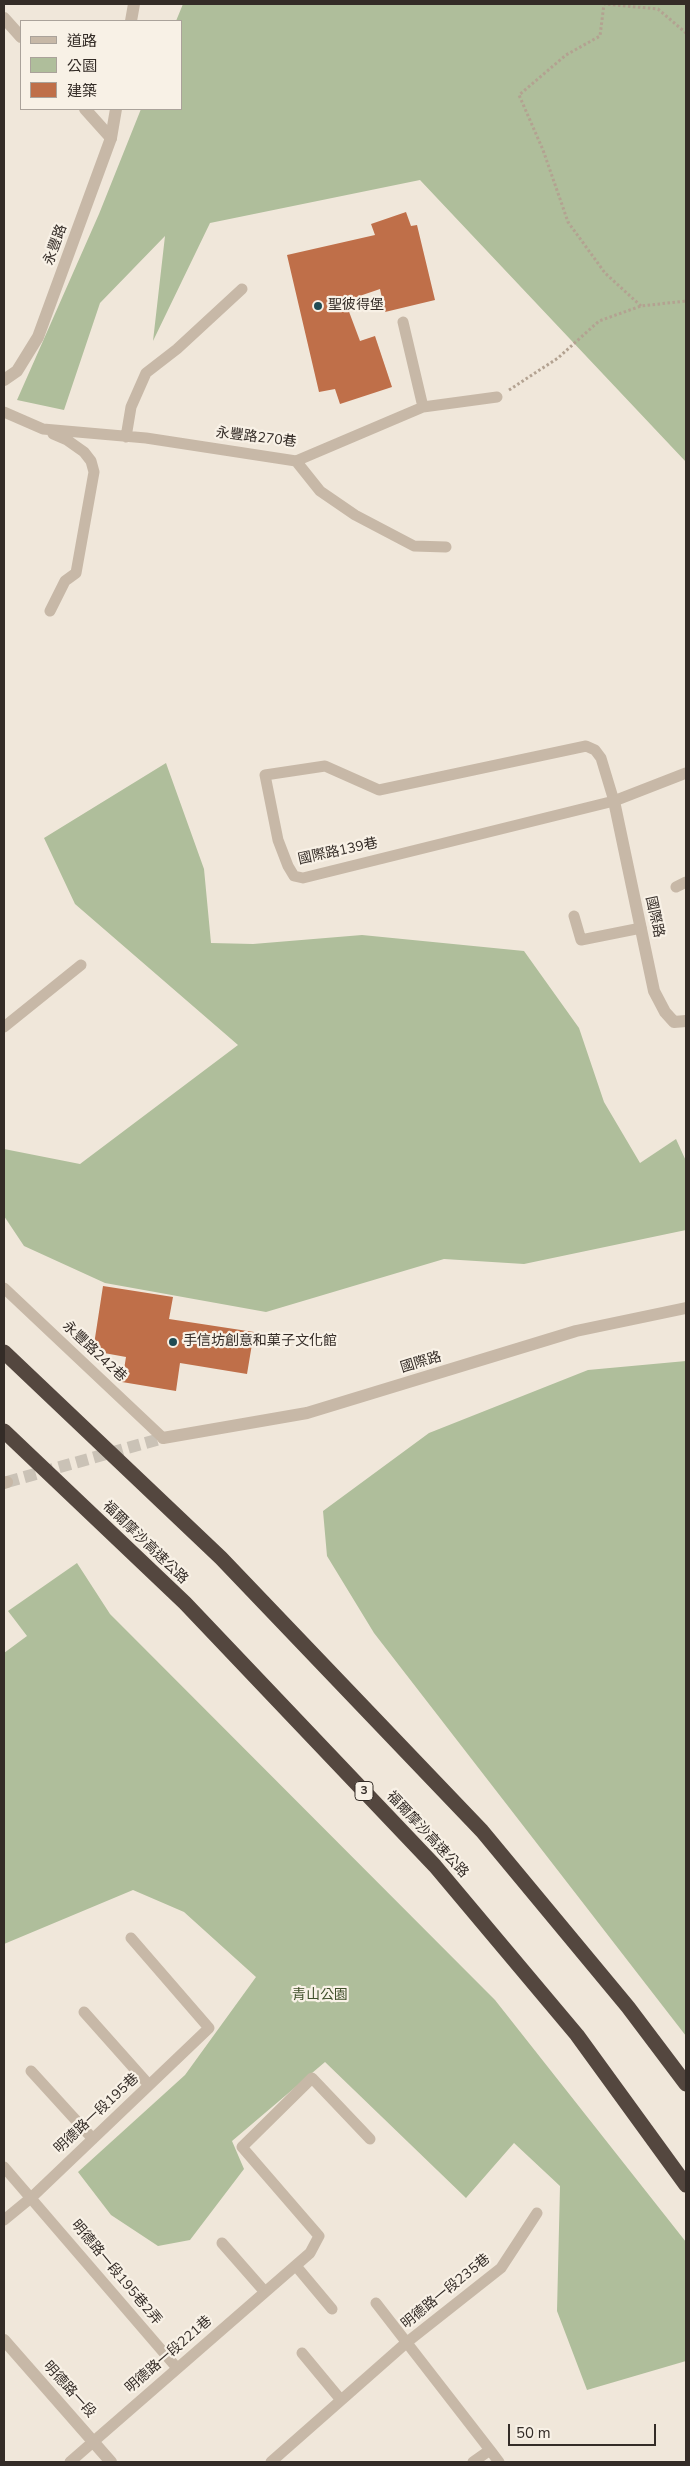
<!DOCTYPE html>
<html>
<head>
<meta charset="utf-8">
<style>
  body { margin:0 }
  #map { position:relative; width:690px; height:2466px; overflow:hidden; background:#f0e7da; font-family:"Nunito Sans","Noto Sans TC",sans-serif }
  canvas { display:block }
  .frame { position:absolute; inset:0; border:5px solid #342c27; pointer-events:none }
  .legend { position:absolute; left:20px; top:20px; width:162px; height:90px; box-sizing:border-box; background:#f8f1e6; border:1px solid #aaa29a; margin:0; padding:6px 9px; list-style:none; font-size:15px; color:#342c27 }
  .legend li { display:flex; align-items:center; gap:10px; height:25px }
  .legend b { width:25px; border:1px solid #aaa29a }
  .scale { position:absolute; left:508px; top:2424px; width:148px; height:22px; box-sizing:border-box; border:2px solid #342c27; border-top:0; padding-left:6px; font-size:15px; line-height:18px; white-space:nowrap; color:#342c27; -webkit-text-stroke:4px #f8f1e6; paint-order:stroke }
</style>
</head>
<body>
<div id="map">
<canvas width="690" height="2466"></canvas>
<div class="frame"></div>
<ul class="legend">
<li><b style="height:6px;background:#c7b8a7"></b>道路</li>
<li><b style="height:14px;background:#afbe9b"></b>公園</li>
<li><b style="height:14px;background:#bf6f49"></b>建築</li>
</ul>
<div class="scale">50 m</div>
</div>
<script>
const c = document.querySelector('canvas').getContext('2d');
c.lineJoin = 'round';
function fillPath(path, color) {
  c.fillStyle = color;
  c.fill(path, 'evenodd');
}
function toPath(rows) {
  const path = new Path2D();
  for (const r of rows) {
    path.moveTo(r[0], r[1]);
    for (let i = 2; i < r.length; i += 2) path.lineTo(r[i], r[i + 1]);
  }
  return path;
}
function strokePath(path, color, width, dash) {
  c.strokeStyle = color;
  c.lineWidth = width;
  c.lineCap = dash ? 'butt' : 'round';
  c.setLineDash(dash || []);
  c.stroke(path);
}
function drawText(font, color, halo, rows, align = 'center') {
  c.font = font + ' "Nunito Sans","Noto Sans TC",sans-serif';
  c.lineWidth = 4.5;
  c.setLineDash([]);
  c.textBaseline = 'middle';
  c.strokeStyle = halo;
  c.fillStyle = color;
  for (const [text, x, y, turn = 0] of rows) {
    c.save();
    c.translate(x, y);
    c.rotate((+turn || 0) * Math.PI / 180);
    c.textAlign = isNaN(turn) ? turn : align;
    if (halo) c.strokeText(text, 0, 0);
    c.fillText(text, 0, 0);
    c.restore();
  }
}
const green = toPath([
  [183,4,686,4,686,462,420,180,210,223,153,341,165,236,100,303,64,410,17,400,99,214,141,109,181,109,181,21,176,21],
  [166,763,204,869,211,943,253,944,362,935,524,951,579,1028,604,1102,640,1163,676,1139,686,1161,686,1230,524,1264,444,1259,266,1312,105,1283,24,1246,4,1216,4,1149,80,1164,238,1045,75,904,44,838],
  [686,1361,686,2036,374,1633,327,1556,323,1511,429,1433,588,1370],
  [77,1563,110,1614,495,2000,686,2242,686,2361,587,2390,557,2311,560,2186,514,2143,466,2198,325,2062,232,2141,244,2169,190,2240,158,2246,111,2215,78,2172,185,2075,256,1977,184,1912,133,1890,4,1944,4,1653,27,1636,8,1611]
]);
const building = toPath([
  [406,212,411,226,417,225,435,300,385,312,380,289,345,301,360,341,375,336,392,387,340,404,335,389,319,392,287,255,375,235,371,224],
  [103,1286,173,1297,169,1319,254,1332,247,1374,180,1363,176,1391,122,1382,126,1357,93,1351]
]);
const minorTunnel = toPath([
  [7,1482,163,1438]
]);
const path = toPath([
  [641,306,605,273,568,222,543,150,519,95,566,55,600,36,604,4,658,9,686,33],
  [509,390,558,358,599,321,641,306,686,301]
]);
const service = toPath([
  [403,322,423,407],
  [4,412,43,429,146,438,296,461,423,407,497,397],
  [126,437,131,407,146,373,177,349,242,289],
  [296,461,320,491,355,515,414,546,446,547],
  [50,611,65,581,76,573,94,472,91,461,84,452,67,440,53,434],
  [614,801,601,758,595,750,586,746,379,790,325,766,265,775,278,840,288,866,294,876,303,878,614,801,686,773],
  [676,887,686,882],
  [574,916,581,940,641,928],
  [4,1027,81,965],
  [4,1288,163,1438],
  [84,2012,149,2085],
  [31,2071,93,2139],
  [4,2167,177,2368],
  [4,2220,32,2197,209,2028,131,1938],
  [222,2243,265,2292],
  [296,2266,332,2309],
  [376,2303,490,2450],
  [302,2353,341,2400],
  [70,2462,310,2253,319,2236,242,2147,312,2078,370,2139],
  [271,2462,406,2343,501,2268,537,2213],
  [473,2462,490,2450,499,2462]
]);
const minor = toPath([
  [4,18,21,37],
  [85,109,111,138],
  [614,801,654,991,665,1012,674,1022,686,1021],
  [163,1438,307,1413,576,1331,686,1308],
  [4,1483,7,1482]
]);
const tertiary = toPath([
  [131,21,134,4],
  [4,380,17,371,38,337,111,138,116,109],
  [4,2340,111,2462]
]);
const motorway = toPath([
  [4,1352,221,1558,482,1831,628,2007,686,2084],
  [4,1431,185,1603,435,1866,577,2035,686,2185]
]);
const markers = [
  [318,306,5,"#1f4b53"],
  [173,1342,5,"#1f4b53"]
];
const shields = [
  [364,1791,18]
];
const shieldNames = [
  ["3",364,1791]
];
const streetNames = [
  ["永豐路",56,245,-70],
  ["永豐路270巷",256,438,7],
  ["國際路139巷",338,852,-12],
  ["國際路",654,917,78],
  ["永豐路242巷",94,1352,43],
  ["國際路",421,1363,-17],
  ["福爾摩沙高速公路",145,1543,44],
  ["福爾摩沙高速公路",427,1835,47],
  ["明德路一段195巷",97,2114,-43],
  ["明德路一段195巷2弄",116,2273,50],
  ["明德路一段235巷",446,2292,-39],
  ["明德路一段221巷",169,2355,-41],
  ["明德路一段",69,2390,48]
];
const poiNames = [
  ["聖彼得堡",328,306],
  ["手信坊創意和菓子文化館",183,1342]
];
const parkNames = [
  ["青山公園",320,1996]
];
fillPath(green, '#afbe9b');
fillPath(building, '#bf6f49');
strokePath(minorTunnel, '#cac2b6', 12, [12, 6]);
strokePath(path, '#b3a291', 3, [2.5, 2.5]);
strokePath(service, '#c7b8a7', 11);
strokePath(minor, '#c7b8a7', 12);
strokePath(tertiary, '#c7b8a7', 12);
strokePath(motorway, '#54473f', 15);
for (const [x, y, r, color] of markers) {
  const dot = new Path2D();
  dot.arc(x, y, r, 0, 2 * Math.PI);
  c.fillStyle = color;
  c.fill(dot);
  strokePath(dot, '#f8f1e6', 2);
}
for (const [x, y, w] of shields) {
  const box = new Path2D();
  box.roundRect(x - w / 2, y - 9.5, w, 19, 4);
  c.fillStyle = '#f8f1e6';
  c.fill(box);
  strokePath(box, '#342c27', 1);
}
drawText('bold 12px', '#342c27', null, shieldNames);
drawText('14px', '#342c27', '#f8f1e6', streetNames);
drawText('14px', '#342c27', '#f8f1e6', poiNames, 'left');
drawText('14px', '#41512c', '#f8f1e6', parkNames);
</script>
</body>
</html>
